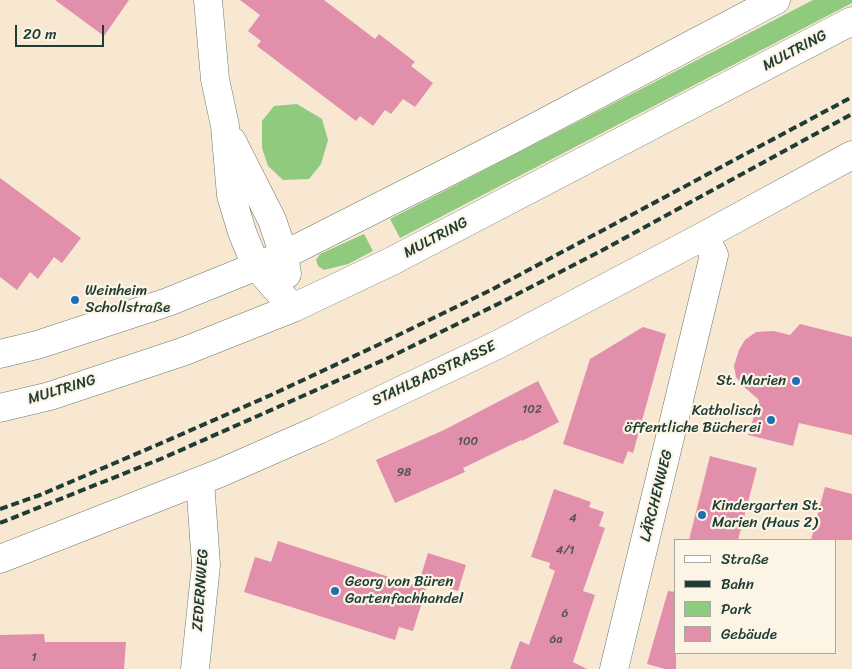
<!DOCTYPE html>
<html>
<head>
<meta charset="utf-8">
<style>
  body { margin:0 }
  #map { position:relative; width:852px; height:669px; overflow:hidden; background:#f8e8d2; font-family:Sriracha,sans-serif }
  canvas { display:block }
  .legend { position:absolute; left:674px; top:539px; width:162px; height:115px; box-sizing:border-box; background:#fcf5e5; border:1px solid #a4ab9e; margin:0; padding:6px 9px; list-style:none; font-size:15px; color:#1f3d34 }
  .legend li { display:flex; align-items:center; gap:10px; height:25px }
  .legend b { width:25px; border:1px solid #a4ab9e }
  .scale { position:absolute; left:15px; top:25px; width:89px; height:22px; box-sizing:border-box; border:2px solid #1f3d34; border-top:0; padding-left:6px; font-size:15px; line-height:18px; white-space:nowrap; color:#1f3d34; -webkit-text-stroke:4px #fcf5e5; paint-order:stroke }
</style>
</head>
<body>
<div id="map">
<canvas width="852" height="669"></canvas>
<ul class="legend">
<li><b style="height:6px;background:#fff"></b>Straße</li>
<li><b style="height:6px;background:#1f3d34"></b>Bahn</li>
<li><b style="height:14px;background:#8fca7f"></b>Park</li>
<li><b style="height:14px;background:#e18faa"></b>Gebäude</li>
</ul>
<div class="scale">20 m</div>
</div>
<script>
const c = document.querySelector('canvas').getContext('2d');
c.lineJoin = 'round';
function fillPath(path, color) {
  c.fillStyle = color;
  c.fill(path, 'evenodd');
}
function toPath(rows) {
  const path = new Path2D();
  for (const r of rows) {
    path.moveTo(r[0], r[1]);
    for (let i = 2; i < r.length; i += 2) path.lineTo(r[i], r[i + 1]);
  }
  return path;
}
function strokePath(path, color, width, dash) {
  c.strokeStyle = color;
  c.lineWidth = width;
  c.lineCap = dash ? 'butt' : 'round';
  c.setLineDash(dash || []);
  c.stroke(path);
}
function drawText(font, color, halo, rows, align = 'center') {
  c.font = font + ' Sriracha,sans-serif';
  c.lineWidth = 4.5;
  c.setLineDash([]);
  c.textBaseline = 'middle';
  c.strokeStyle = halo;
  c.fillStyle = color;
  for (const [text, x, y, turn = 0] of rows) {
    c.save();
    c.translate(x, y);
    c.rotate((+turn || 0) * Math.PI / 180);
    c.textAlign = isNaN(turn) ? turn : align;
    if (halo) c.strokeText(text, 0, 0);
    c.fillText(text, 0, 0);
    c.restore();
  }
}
const green = toPath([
  [813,0,852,0,852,3,400,238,390,219],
  [297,104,322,119,328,140,321,164,309,179,283,180,268,166,262,148,262,121,274,106],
  [364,234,373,251,348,264,324,270,318,266,316,260,320,254]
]);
const building = toPath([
  [55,0,129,0,104,36],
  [240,0,324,0,375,39,379,34,415,62,411,66,433,83,415,107,403,99,391,114,385,110,373,126,360,116,356,121,257,46,261,41,248,31,260,15],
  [0,178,81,238,62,263,54,257,38,279,30,272,17,290,0,277],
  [800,324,852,337,852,435,799,423,793,446,748,435,759,400,742,385,736,377,734,366,739,350,745,340,756,332,774,331,790,335],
  [643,327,666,334,633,453,628,451,623,464,563,444,590,359],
  [538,381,559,422,522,441,521,440,463,468,465,472,395,503,376,460,444,430],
  [710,456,757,468,738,540,689,540],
  [825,487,852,494,852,540,811,540],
  [554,489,591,502,589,507,604,512,599,526,605,528,583,591,595,595,573,662,587,669,510,669,520,641,529,645,555,571,549,568,550,563,531,557],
  [278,541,426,589,413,631,399,627,395,640,244,592,255,557,271,562],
  [428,553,466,565,458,591,420,579],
  [668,591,676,592,676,669,665,669,647,664],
  [44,634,45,642,126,642,124,669,0,669,0,635]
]);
const street = toPath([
  [208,0,215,79,225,126,231,195,242,232,256,266,293,308],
  [232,141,272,220,284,255,287,274],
  [0,354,37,345,168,302,284,255,511,140,776,0],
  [0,408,50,396,185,351,293,308,392,261,852,21],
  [0,559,220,473,318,430,499,344,704,236,852,155],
  [195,669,206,565,200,481],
  [614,669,714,255,704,236]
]);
const rail = toPath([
  [0,509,40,495,157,445,271,395,380,344,491,290,852,97],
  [0,523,163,458,386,359,500,303,599,252,852,114]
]);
const markers = [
  [75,300,5,"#1f6fb2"],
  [796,381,5,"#1f6fb2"],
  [771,420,5,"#1f6fb2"],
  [702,515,5,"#1f6fb2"],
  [335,591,5,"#1f6fb2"]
];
const numberNames = [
  ["102",532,410],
  ["100",468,442],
  ["98",404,473],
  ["4",573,519],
  ["4/1",565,551],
  ["6",565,614],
  ["6a",556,640],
  ["1",34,658]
];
const streetNames = [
  ["MULTRING",795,51,-28],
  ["MULTRING",436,238,-28],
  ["STAHLBADSTRASSE",434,374,-25],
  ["MULTRING",62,390,-17],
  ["LÄRCHENWEG",657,496,-76],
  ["ZEDERNWEG",201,590,-86]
];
const poiNames = [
  ["Weinheim",85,291],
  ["Schollstraße",85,308],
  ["St. Marien",786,381,"right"],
  ["Katholisch",761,411,"right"],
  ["öffentliche Bücherei",761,428,"right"],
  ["Kindergarten St.",712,506],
  ["Marien (Haus 2)",712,523],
  ["Georg von Büren",345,582],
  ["Gartenfachhandel",345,599]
];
fillPath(green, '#8fca7f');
fillPath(building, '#e18faa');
strokePath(street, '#6b796b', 29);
strokePath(street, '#fff', 28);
strokePath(rail, '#1f3d34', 4, [8, 4]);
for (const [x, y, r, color] of markers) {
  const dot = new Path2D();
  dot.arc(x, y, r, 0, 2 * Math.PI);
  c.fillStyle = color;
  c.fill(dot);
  strokePath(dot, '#fcf5e5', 2);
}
drawText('12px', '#505252', null, numberNames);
drawText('15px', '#1f3d34', '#fcf5e5', streetNames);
drawText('15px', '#1f3d34', '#fcf5e5', poiNames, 'left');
</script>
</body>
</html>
